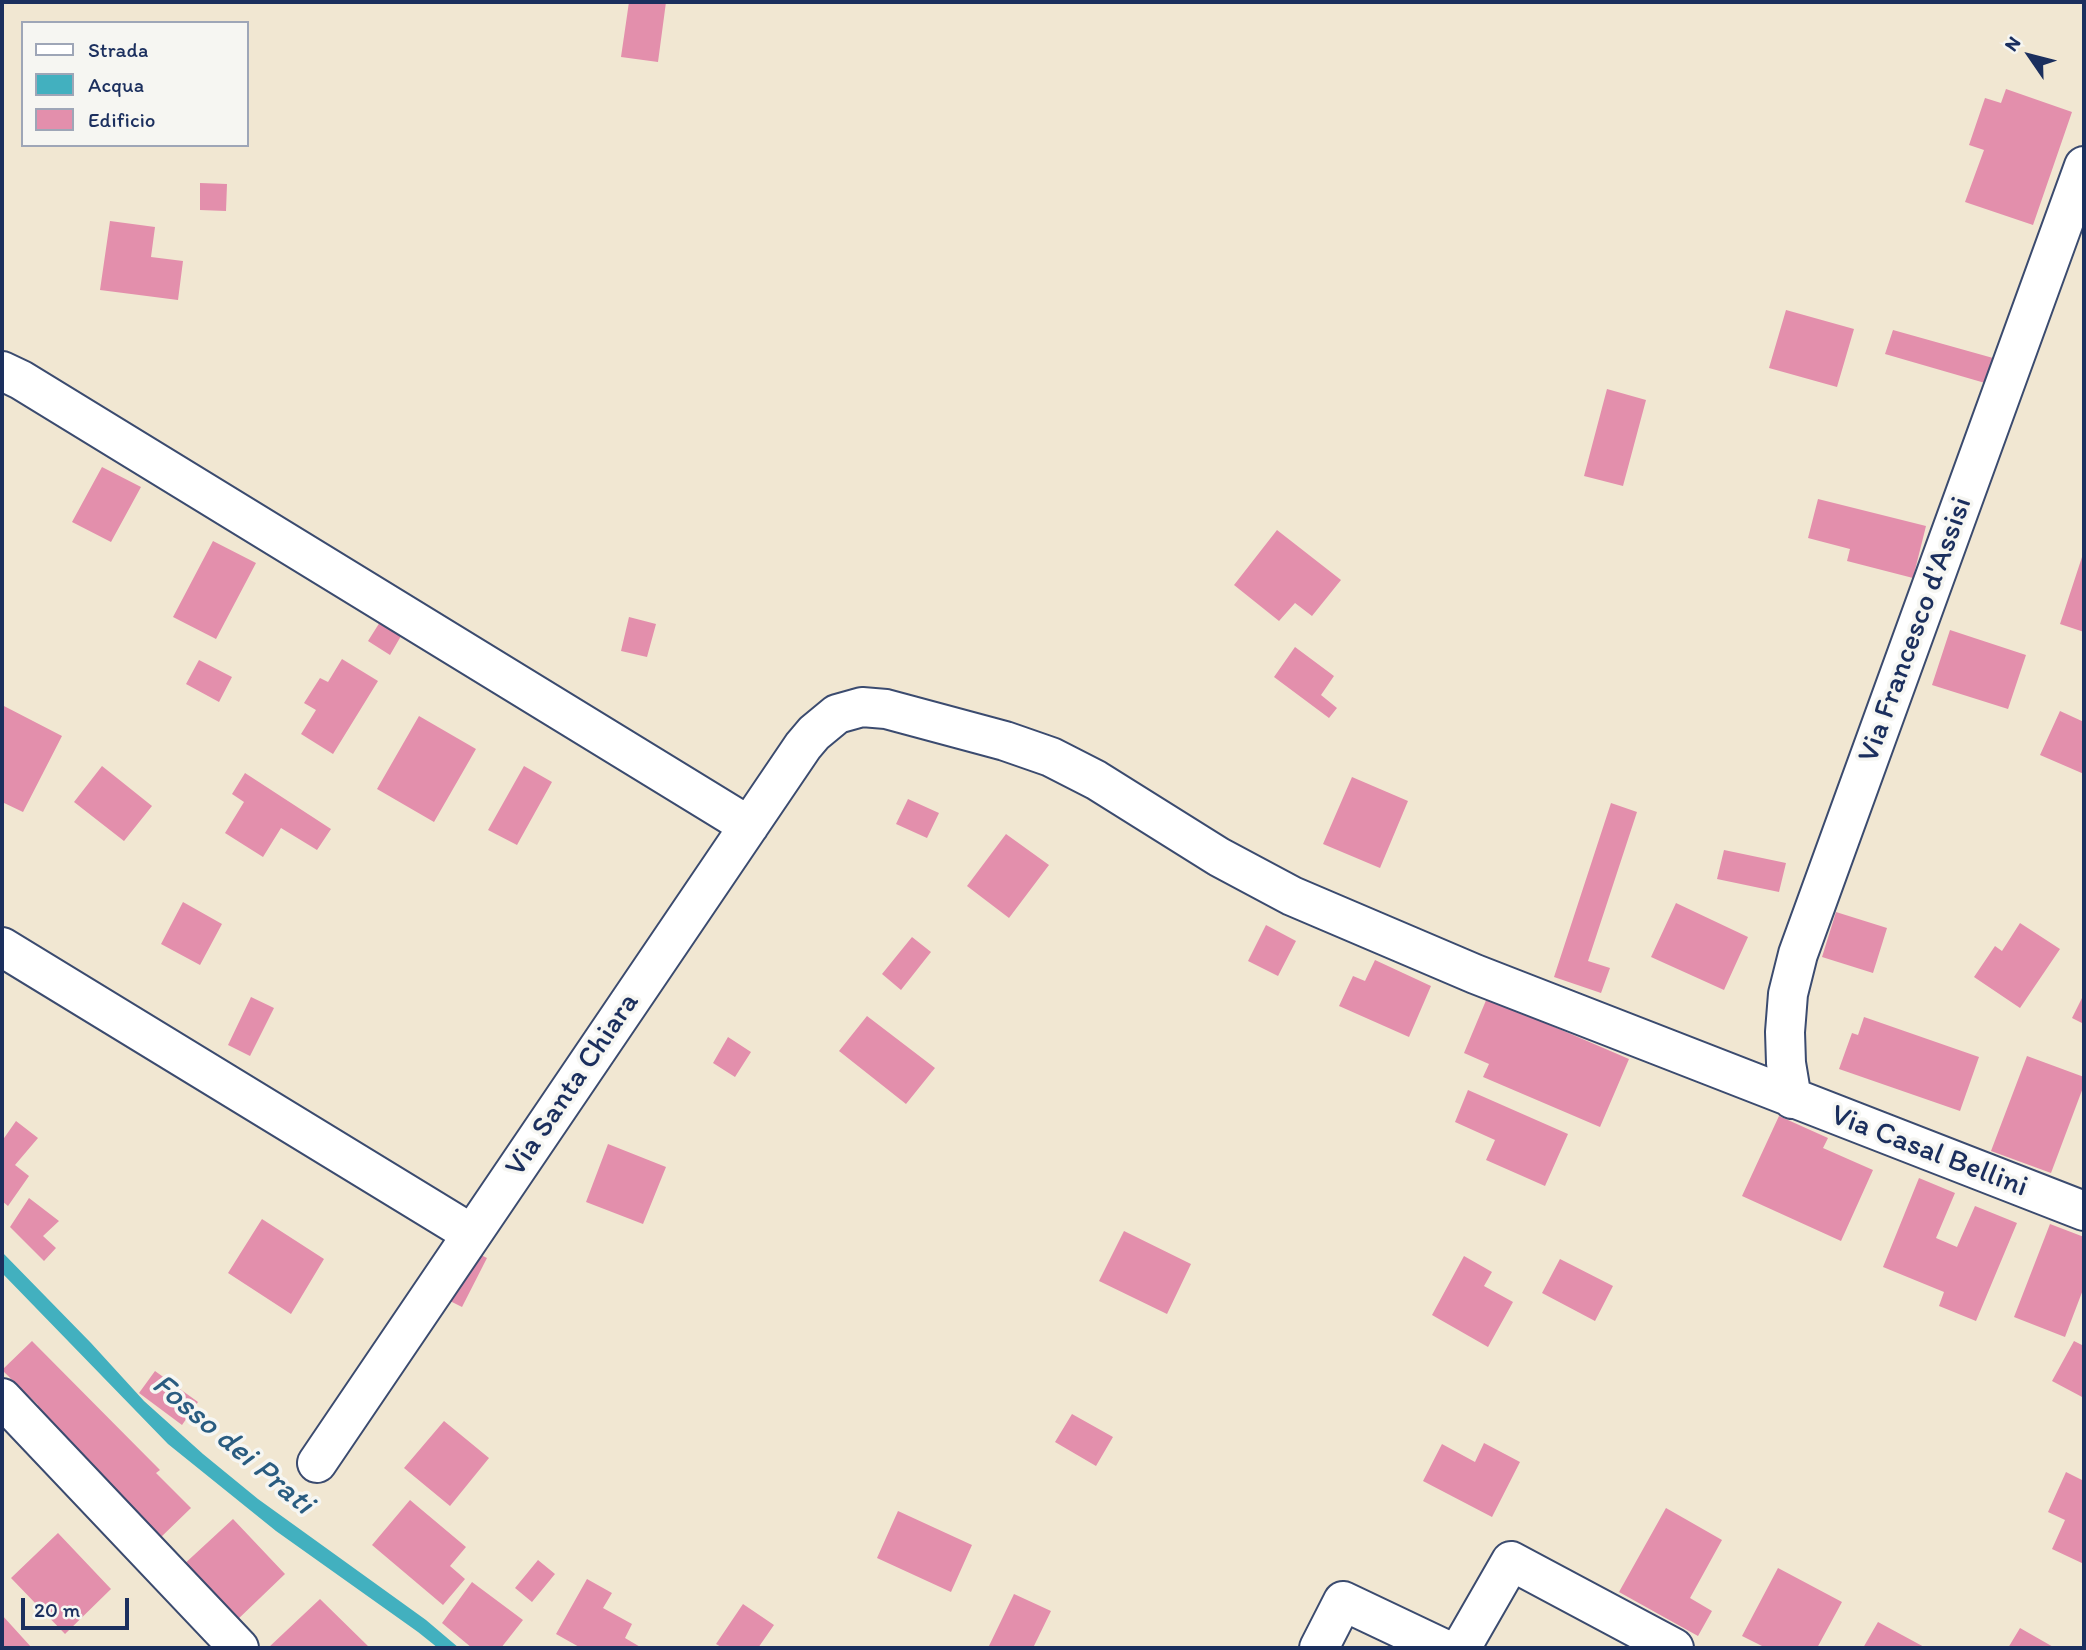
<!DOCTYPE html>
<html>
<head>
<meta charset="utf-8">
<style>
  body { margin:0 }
  #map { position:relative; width:2086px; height:1650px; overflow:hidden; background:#f1e7d2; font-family:Itim,sans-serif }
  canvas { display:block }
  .frame { position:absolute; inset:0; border:4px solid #1b2f5e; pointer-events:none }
  .legend { position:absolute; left:21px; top:21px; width:228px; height:126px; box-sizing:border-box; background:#f6f6f2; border:2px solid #9ea6b7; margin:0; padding:9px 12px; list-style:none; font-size:21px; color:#1b2f5e }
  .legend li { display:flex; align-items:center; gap:14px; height:35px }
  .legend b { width:35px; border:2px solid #9ea6b7 }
  .north { position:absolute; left:1995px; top:21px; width:70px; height:70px; -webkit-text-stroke:5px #f6f6f2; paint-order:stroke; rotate:305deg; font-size:19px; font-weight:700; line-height:28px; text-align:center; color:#1b2f5e }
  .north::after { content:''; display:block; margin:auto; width:24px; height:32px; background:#1b2f5e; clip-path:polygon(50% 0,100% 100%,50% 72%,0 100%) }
  .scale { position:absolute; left:21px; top:1598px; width:108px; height:32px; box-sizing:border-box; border:4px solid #1b2f5e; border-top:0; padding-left:9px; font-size:21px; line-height:24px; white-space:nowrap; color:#1b2f5e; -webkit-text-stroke:5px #f6f6f2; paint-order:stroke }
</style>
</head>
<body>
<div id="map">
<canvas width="2086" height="1650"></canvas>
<div class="frame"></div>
<ul class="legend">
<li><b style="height:9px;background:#fff"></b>Strada</li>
<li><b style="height:19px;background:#42b0bf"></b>Acqua</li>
<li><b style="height:19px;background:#e38fac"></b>Edificio</li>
</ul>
<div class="north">N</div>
<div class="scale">20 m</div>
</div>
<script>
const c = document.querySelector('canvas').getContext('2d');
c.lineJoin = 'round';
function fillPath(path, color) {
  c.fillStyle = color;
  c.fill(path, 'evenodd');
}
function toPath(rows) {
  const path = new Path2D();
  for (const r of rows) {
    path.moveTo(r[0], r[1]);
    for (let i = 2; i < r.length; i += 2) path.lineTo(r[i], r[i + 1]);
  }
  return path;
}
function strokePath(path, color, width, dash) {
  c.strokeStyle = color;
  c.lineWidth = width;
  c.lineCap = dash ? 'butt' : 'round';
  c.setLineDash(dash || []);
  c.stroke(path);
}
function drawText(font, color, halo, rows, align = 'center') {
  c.font = font + ' Itim,sans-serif';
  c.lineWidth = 7;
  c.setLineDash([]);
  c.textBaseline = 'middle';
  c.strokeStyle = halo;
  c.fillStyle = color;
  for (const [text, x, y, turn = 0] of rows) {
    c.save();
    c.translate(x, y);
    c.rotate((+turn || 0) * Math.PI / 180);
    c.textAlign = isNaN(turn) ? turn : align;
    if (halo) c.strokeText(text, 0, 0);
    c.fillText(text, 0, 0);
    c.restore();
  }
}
const water = toPath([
  [2,1252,91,1343,144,1401,203,1454,258,1499,426,1620,459,1648,438,1648,418,1632,276,1531,168,1444,2,1273]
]);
const building = toPath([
  [629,2,666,2,658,62,621,57],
  [2006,89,2072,112,2033,225,1965,202,1984,150,1969,145,1985,98,2001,103],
  [200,183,227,184,226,211,200,210],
  [110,221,155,227,151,257,183,261,178,300,100,290],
  [1786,310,1854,329,1837,387,1769,368],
  [1893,330,1993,358,1985,383,1885,354],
  [1607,389,1646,400,1623,486,1584,476],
  [102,467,141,487,111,542,72,522],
  [1818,499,1926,526,1913,578,1847,561,1850,549,1808,538],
  [1277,530,1341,580,1312,616,1295,603,1279,621,1234,585],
  [213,541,256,563,216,639,173,617],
  [2082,557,2084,558,2084,632,2060,624],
  [629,617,656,624,647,657,621,651],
  [380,622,401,636,390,655,368,641],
  [1950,630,2026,655,2008,709,1932,685],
  [1295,647,1334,676,1321,695,1337,708,1329,718,1274,677],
  [342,659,378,681,333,754,301,734,316,710,304,703,320,678,328,682],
  [199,660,232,677,219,702,186,684],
  [2,705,62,736,23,812,2,802],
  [2060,711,2084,722,2084,774,2040,755],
  [419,716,476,749,434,822,377,789],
  [102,766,152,806,124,841,74,802],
  [524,766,552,782,517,845,488,830],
  [245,773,331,829,317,850,281,828,263,857,225,833,244,802,232,794],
  [1352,777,1408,801,1380,868,1323,844],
  [908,799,939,813,927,838,896,824],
  [1611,803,1637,812,1588,961,1610,968,1601,993,1554,977],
  [1006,834,1049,865,1009,918,967,886],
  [1724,850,1786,863,1779,892,1717,879],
  [183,902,222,924,200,965,161,944],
  [1676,903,1748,937,1724,990,1651,957],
  [1836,912,1887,928,1873,973,1822,957],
  [2020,923,2060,949,2020,1008,1974,977,1995,946,2002,951],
  [1266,925,1296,941,1278,976,1248,961],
  [912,937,931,952,901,990,882,974],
  [1375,960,1431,986,1409,1037,1339,1006,1353,976,1365,981],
  [2084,994,2084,1024,2072,1018],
  [251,997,274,1008,250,1056,228,1045],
  [1487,998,1629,1059,1600,1127,1483,1077,1489,1064,1464,1053],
  [867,1016,935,1068,906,1104,839,1051],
  [1864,1017,1979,1057,1960,1111,1839,1069,1852,1033,1858,1035],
  [728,1037,751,1052,735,1077,713,1063],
  [2027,1056,2084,1077,2084,1085,2051,1173,1991,1151],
  [1468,1090,1568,1134,1545,1186,1486,1160,1495,1140,1455,1122],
  [1779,1116,1828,1138,1823,1148,1873,1170,1841,1241,1742,1196],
  [16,1121,38,1138,15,1165,29,1176,8,1206,2,1201,2,1158,4,1155,2,1154,2,1141],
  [608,1144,666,1167,643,1224,586,1202],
  [1919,1178,1955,1193,1936,1238,1957,1247,1975,1206,2017,1223,1976,1321,1939,1306,1944,1292,1883,1267],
  [29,1198,59,1221,43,1236,56,1248,44,1261,10,1227],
  [262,1219,324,1259,291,1314,228,1273],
  [2050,1224,2084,1237,2084,1287,2065,1337,2014,1317],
  [1124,1231,1191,1264,1167,1314,1099,1281],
  [467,1248,487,1258,462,1307,442,1297],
  [1464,1256,1492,1272,1484,1286,1513,1302,1488,1347,1432,1315],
  [1560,1259,1613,1286,1595,1321,1542,1293],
  [32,1341,160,1470,156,1473,191,1508,160,1538,33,1409,38,1405,2,1370],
  [2074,1341,2084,1346,2084,1398,2052,1381],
  [155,1371,198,1402,182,1425,139,1393],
  [1072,1414,1113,1437,1096,1466,1055,1442],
  [444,1421,489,1458,450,1506,404,1468],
  [1484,1443,1520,1462,1492,1517,1423,1481,1442,1444,1475,1462],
  [2066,1472,2084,1481,2084,1564,2052,1549,2065,1520,2048,1512],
  [410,1500,466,1547,450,1566,465,1579,443,1605,372,1545],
  [1666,1508,1722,1540,1690,1598,1712,1611,1698,1636,1619,1592],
  [898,1511,972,1545,951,1592,877,1558],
  [233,1519,285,1574,235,1622,181,1567],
  [58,1533,111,1589,65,1634,11,1578],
  [538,1560,555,1574,532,1602,515,1588],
  [1778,1568,1842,1602,1817,1648,1766,1648,1742,1636],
  [587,1579,612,1593,603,1608,632,1624,625,1638,642,1648,581,1648,556,1634],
  [472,1582,523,1620,501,1648,472,1648,442,1623],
  [1014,1594,1051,1611,1033,1648,988,1648],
  [320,1599,370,1648,268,1648],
  [743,1604,774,1625,758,1648,723,1648,716,1644],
  [2,1615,32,1648,2,1648],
  [1878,1622,1926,1648,1863,1648],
  [2020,1628,2055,1648,2008,1648]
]);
const minor = toPath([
  [2,371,21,380,749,826],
  [2,947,472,1234],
  [1792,1099,1786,1063,1785,1032,1788,994,1798,954,2084,166],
  [2,1398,239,1648],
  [317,1463,803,746,814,733,837,714,862,707,886,709,1005,741,1051,757,1096,780,1219,857,1292,896,1475,974,2084,1211],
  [1319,1648,1343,1601,1442,1648],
  [1461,1648,1511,1561,1674,1648]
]);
const streetNames = [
  ["Via Francesco d'Assisi",1916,630,-70],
  ["Via Santa Chiara",573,1085,-56],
  ["Via Casal Bellini",1929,1152,21]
];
const waterNames = [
  ["Fosso dei Prati",232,1445,40]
];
fillPath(water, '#42b0bf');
fillPath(building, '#e38fac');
strokePath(minor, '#3b4b6f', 42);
strokePath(minor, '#fff', 38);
drawText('30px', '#1b2f5e', '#f6f6f2', streetNames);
drawText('italic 32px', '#295c80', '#f6f6f2', waterNames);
</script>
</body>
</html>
